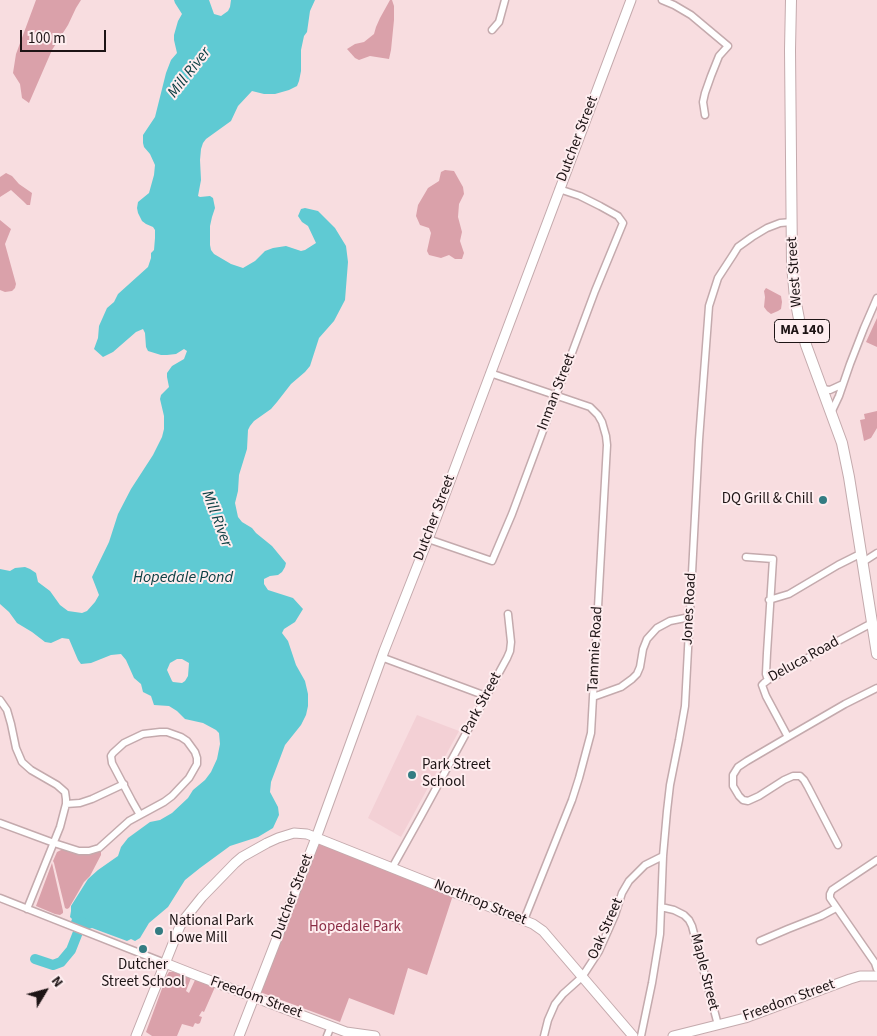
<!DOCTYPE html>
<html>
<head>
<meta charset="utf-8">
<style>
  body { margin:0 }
  #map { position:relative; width:877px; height:1036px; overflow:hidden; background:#f8dde0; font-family:"Source Sans 3",sans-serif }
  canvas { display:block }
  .north { position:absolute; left:20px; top:966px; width:50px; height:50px; -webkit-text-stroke:4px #feedef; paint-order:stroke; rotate:53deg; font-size:14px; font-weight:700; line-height:20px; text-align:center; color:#1d1415 }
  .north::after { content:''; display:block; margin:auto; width:18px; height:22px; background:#1d1415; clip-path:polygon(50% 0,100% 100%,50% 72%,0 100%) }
  .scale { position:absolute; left:20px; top:30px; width:86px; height:22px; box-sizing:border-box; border:2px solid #1d1415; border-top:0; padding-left:6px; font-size:15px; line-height:18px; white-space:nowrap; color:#1d1415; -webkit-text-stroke:4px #feedef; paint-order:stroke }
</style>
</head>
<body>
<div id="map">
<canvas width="877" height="1036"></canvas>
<div class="north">N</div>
<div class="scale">100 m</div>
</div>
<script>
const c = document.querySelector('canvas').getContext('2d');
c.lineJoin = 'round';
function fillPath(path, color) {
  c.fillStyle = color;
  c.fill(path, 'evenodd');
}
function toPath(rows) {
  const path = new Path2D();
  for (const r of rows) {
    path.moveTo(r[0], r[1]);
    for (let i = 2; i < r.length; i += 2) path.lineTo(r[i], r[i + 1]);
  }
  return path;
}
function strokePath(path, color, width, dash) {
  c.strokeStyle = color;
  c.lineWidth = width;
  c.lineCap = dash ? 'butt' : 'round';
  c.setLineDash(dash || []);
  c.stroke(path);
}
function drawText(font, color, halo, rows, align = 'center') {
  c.font = font + ' "Source Sans 3",sans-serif';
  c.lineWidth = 4;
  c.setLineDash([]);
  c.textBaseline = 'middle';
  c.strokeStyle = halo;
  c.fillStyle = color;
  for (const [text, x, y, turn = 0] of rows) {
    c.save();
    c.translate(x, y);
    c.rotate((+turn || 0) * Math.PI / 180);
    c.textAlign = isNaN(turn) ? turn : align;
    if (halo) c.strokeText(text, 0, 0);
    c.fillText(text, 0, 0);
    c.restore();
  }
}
const built = toPath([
  [417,715,459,731,401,837,368,818]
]);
const green = toPath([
  [36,0,81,0,76,8,68,25,52,50,29,103,22,98,20,84,13,73,16,54],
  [390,0,392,0,394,6,394,20,391,50,389,59,370,56,359,60,355,58,347,49,355,44,364,42,374,34,376,27,380,18],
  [445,170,454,171,463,187,464,194,459,204,458,217,462,232,460,241,464,253,462,259,455,259,449,255,441,258,429,255,427,251,431,233,429,228,420,225,416,216,418,205,428,188,439,181,441,172],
  [6,173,12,176,19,184,32,193,30,205,27,205,23,201,11,190,0,197,0,177],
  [0,220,11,229,5,244,16,284,15,288,12,291,5,292,0,290],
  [766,288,781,296,782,302,781,309,778,311,771,314,767,311,764,307,765,297,764,291],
  [877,318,877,347,866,342],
  [877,411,877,428,871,438,864,441,860,420,865,419,864,414],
  [318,843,453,895,427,975,408,968,394,1015,349,998,340,1022,260,992],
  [63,849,79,853,100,850,101,851,101,855,90,876,84,882,69,908,67,909,65,908,54,863,53,861,57,852],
  [52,863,63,911,63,913,60,915,55,914,36,906],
  [169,972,174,972,191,978,186,991,189,993,195,980,215,987,204,1012,202,1011,199,1016,202,1017,200,1023,198,1024,195,1023,193,1027,182,1024,177,1036,152,1036,146,1032,167,975]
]);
const water = toPath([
  [174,0,209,0,214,14,221,16,228,11,230,7,231,0,315,0,310,11,307,32,304,36,301,50,301,71,299,81,297,86,289,90,275,94,264,94,252,91,238,106,231,121,206,139,203,143,201,149,200,160,201,180,198,196,200,197,210,196,213,198,215,208,212,217,210,226,210,245,211,250,214,254,231,264,243,268,255,261,265,251,273,248,286,246,301,251,305,250,316,243,308,226,302,222,298,216,301,209,305,208,318,211,335,228,346,246,348,262,345,300,334,321,319,338,310,366,305,372,291,384,277,402,271,409,254,421,250,426,248,430,247,449,239,475,238,491,235,503,238,517,242,522,252,528,256,533,272,546,286,563,285,567,282,572,278,575,270,576,264,579,264,584,268,590,293,598,303,609,295,622,284,629,282,633,288,641,296,665,305,681,308,694,308,706,306,715,301,725,285,745,271,782,270,792,278,807,279,815,273,828,258,837,230,846,200,868,185,880,168,907,149,923,140,938,135,941,131,939,127,941,92,928,89,929,86,936,68,929,72,919,70,917,71,911,71,906,88,879,98,870,118,856,121,847,128,838,150,822,160,820,172,813,188,798,193,790,205,780,211,772,217,759,220,744,219,733,216,730,203,723,185,719,177,711,169,706,154,705,151,696,143,692,141,684,134,678,126,660,121,654,111,655,91,663,81,664,78,660,69,639,62,638,51,643,45,642,32,632,17,623,9,612,0,604,0,569,10,571,15,568,25,567,30,569,36,573,38,582,50,591,60,605,68,611,82,613,87,611,95,602,99,595,92,577,109,542,118,514,131,489,153,455,162,437,164,429,164,416,160,399,161,395,169,387,167,377,167,373,172,366,184,359,187,351,184,349,176,354,167,355,161,355,148,351,146,347,145,333,143,329,136,332,113,352,103,357,94,349,98,338,99,326,107,308,114,302,118,294,148,267,151,258,151,253,154,250,155,238,155,230,153,227,146,224,142,221,138,213,137,208,138,202,149,193,154,175,155,165,150,154,144,147,143,143,143,135,155,117,166,73,171,60,177,53,174,40,174,35,178,21,182,14,175,3],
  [177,659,182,659,189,663,188,676,185,681,182,683,173,682,172,681,167,670,170,663]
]);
const river = toPath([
  [35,959,53,965,61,962,71,950,82,922]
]);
const street = toPath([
  [662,0,674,5,691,15,728,46,719,56,711,76,705,93,703,102,705,115],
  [492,30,499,22,505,0],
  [490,373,590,407,598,415,602,422,606,436,607,445,591,733,579,778,572,800,524,920],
  [822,389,830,390,843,384],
  [831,413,839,396,850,364,864,328,877,298],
  [428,539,492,561,512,514,595,291,623,223,618,216,600,206,580,196,559,189],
  [746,557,773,559,767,653,766,674,768,680],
  [863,562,877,553],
  [769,600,789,594,838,565,862,553],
  [872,623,838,641,768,680,764,683,762,685,766,696,788,737,845,704,877,688],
  [381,657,486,696],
  [593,697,621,687,632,679,637,674,640,667,643,649,647,639,657,628,670,621,690,617],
  [0,700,7,710,11,724,16,748,22,762,31,770,57,785,65,792,66,799,66,804,60,827,27,909],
  [788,737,747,761,738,767,733,775,733,786,739,796,743,800,748,801,759,796,784,780,793,776,800,776,804,780,808,787,838,845],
  [66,804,80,803,92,799,124,784],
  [0,823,54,843,79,851,89,851,99,848,129,821,140,815,132,801,112,763,111,756,113,753,124,743,143,734,160,732,167,732,181,737,187,741,195,752,197,758,197,764,189,778,172,796,164,802,140,815],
  [877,860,832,890,830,894,830,898,875,963,877,969],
  [392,868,421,816,507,658,510,651,511,642,508,614],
  [0,898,165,963],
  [661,907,674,910,684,915,689,920,692,926,718,1025],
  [760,941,788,929,821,916,836,908],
  [327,1036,331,1026],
  [544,1036,548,1020,555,1004,563,994,582,977,599,951,615,915,622,893,629,881,645,865,663,856],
  [641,1036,652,983,660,934,663,856,667,811,670,785,679,740,685,706,699,440,709,306,718,278,733,255,738,247,752,237,767,228,780,223,792,222]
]);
const secondary = toPath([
  [165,963,198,976,346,1032,375,1036],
  [136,1036,180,926,186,917,202,897,235,863,242,857,267,843,278,838,294,833,307,834,533,924,543,931,633,1036],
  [239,1036,316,838,384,651,432,529,631,0],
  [673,1036,745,1018,850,979,860,976,877,976]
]);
const primary = toPath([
  [791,0,790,50,792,265,795,298,799,319,806,345,842,443,849,477,877,654]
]);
const markers = [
  [823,500,5,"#337c82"],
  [412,775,5,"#337c82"],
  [159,931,5,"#337c82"],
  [143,949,5,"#337c82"]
];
const shields = [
  [802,331,55]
];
const shieldNames = [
  ["MA 140",802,331]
];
const streetNames = [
  ["Dutcher Street",578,139,-69],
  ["West Street",795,272,-94],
  ["Inman Street",557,392,-69],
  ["Dutcher Street",435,518,-69],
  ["Jones Road",690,609,-87],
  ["Tammie Road",596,649,-87],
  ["Deluca Road",804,660,-29],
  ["Park Street",482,704,-62],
  ["Dutcher Street",293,897,-69],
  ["Northrop Street",480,903,22],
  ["Oak Street",606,929,-66],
  ["Maple Street",704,972,76],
  ["Freedom Street",256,998,20],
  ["Freedom Street",789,1001,-20]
];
const poiNames = [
  ["DQ Grill & Chill",813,500,"right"],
  ["Park Street",422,766],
  ["School",422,783],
  ["National Park",169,922],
  ["Lowe Mill",169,939],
  ["Dutcher",143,966,"center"],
  ["Street School",143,983,"center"]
];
const parkNames = [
  ["Hopedale Park",355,928]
];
const waterNames = [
  ["Mill River",190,73,-52],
  ["Mill River",216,519,69],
  ["Hopedale Pond",183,578]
];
fillPath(built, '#f3d0d5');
fillPath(green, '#daa1aa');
fillPath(water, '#5fcad3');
strokePath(river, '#5fcad3', 10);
strokePath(street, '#c4aaad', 9);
strokePath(secondary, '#c4aaad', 11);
strokePath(primary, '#c4aaad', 12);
strokePath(street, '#fff', 6);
strokePath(secondary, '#fff', 9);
strokePath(primary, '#fff', 10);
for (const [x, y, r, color] of markers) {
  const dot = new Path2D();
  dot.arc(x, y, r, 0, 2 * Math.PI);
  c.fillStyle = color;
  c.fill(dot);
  strokePath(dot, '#feedef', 2);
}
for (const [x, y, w] of shields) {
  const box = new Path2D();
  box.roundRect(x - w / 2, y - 11.5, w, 23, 4);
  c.fillStyle = '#feedef';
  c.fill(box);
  strokePath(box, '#1d1415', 1);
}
drawText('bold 14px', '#1d1415', null, shieldNames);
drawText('15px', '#1d1415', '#feedef', streetNames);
drawText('15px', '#1d1415', '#feedef', poiNames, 'left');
drawText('15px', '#8a2c44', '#feedef', parkNames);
drawText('italic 16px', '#0d4044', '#feedef', waterNames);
</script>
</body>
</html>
